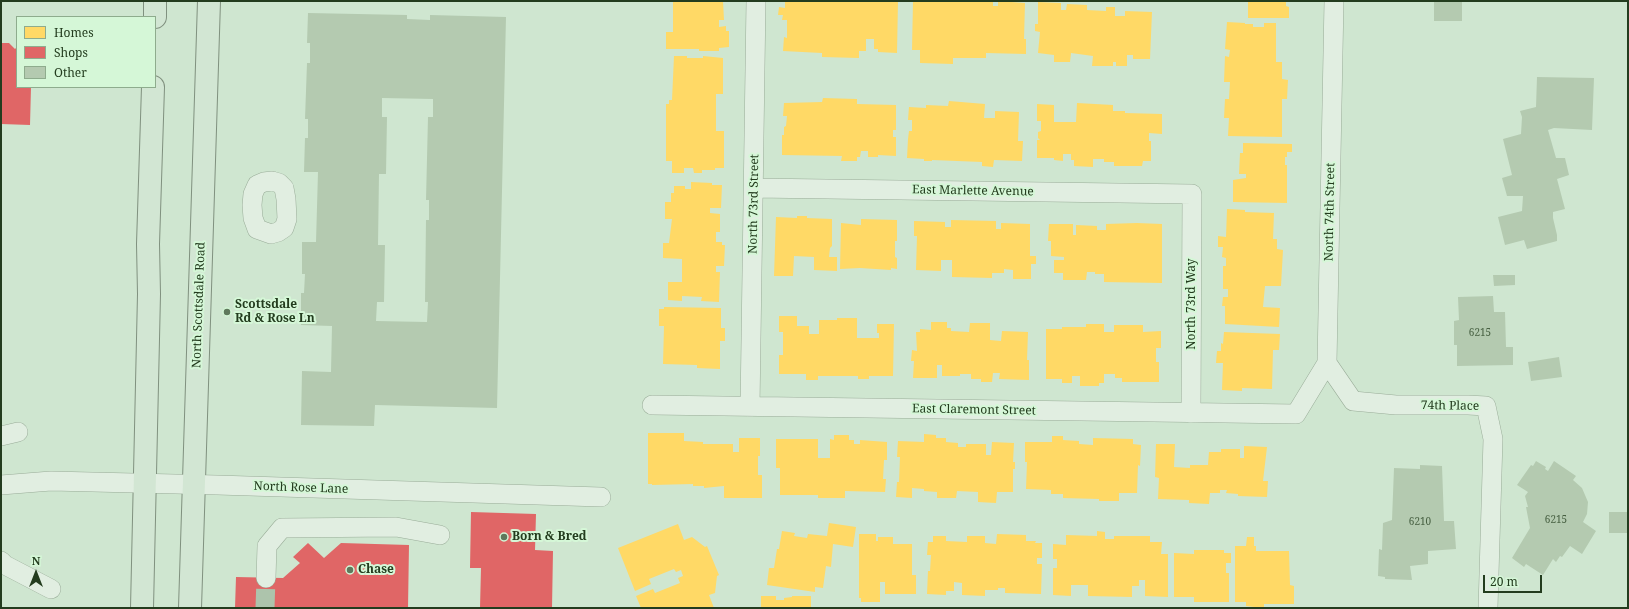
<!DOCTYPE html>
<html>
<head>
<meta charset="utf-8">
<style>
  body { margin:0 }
  #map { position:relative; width:1629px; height:609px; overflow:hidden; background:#cfe6d0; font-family:"Noto Serif",serif }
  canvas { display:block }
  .frame { position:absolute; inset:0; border:2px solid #233c1e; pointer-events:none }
  .legend { position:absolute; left:16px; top:16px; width:140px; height:72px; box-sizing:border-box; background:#d5f7d7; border:1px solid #8eac8d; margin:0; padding:5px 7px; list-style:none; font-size:12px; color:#233c1e }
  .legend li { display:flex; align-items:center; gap:8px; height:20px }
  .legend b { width:20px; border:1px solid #8eac8d }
  .north { position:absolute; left:16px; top:553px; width:40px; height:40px; -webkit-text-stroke:3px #d5f7d7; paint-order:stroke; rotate:0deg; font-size:11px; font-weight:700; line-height:16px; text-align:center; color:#233c1e }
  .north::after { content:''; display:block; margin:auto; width:14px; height:18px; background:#233c1e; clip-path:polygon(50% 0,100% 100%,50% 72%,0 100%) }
  .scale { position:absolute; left:1483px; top:575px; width:59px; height:18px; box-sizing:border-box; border:2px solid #233c1e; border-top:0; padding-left:5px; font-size:12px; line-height:14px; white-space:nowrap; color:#233c1e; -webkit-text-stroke:3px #d5f7d7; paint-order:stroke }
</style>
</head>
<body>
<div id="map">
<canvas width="1629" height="609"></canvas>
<div class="frame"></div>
<ul class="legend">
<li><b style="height:11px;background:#ffd966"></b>Homes</li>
<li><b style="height:11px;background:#e06666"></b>Shops</li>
<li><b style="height:11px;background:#b4cab0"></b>Other</li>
</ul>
<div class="north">N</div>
<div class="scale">20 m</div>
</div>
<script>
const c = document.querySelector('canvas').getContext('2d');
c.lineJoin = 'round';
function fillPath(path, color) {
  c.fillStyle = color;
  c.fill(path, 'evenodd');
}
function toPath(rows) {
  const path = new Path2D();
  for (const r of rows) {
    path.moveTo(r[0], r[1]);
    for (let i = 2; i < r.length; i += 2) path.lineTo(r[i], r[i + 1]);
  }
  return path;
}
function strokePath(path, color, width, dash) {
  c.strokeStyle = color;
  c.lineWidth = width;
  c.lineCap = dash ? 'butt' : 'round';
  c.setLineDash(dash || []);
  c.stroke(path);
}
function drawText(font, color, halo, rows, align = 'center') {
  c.font = font + ' "Noto Serif",serif';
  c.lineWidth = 4;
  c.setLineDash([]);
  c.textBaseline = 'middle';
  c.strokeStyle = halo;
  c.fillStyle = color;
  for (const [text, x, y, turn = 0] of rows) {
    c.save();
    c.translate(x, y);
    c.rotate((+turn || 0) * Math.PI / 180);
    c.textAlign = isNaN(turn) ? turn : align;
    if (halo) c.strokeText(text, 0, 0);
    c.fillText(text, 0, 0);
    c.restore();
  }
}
const homes = toPath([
  [673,1,723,1,724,20,719,20,719,27,726,26,726,31,729,31,729,47,719,48,719,51,699,51,699,49,666,49,666,32,673,32],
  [785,1,898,1,897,53,878,52,878,49,874,49,874,39,866,39,866,51,859,51,859,58,822,57,822,53,783,51,784,37,787,38,787,20,782,20,783,15,778,15,779,7,785,8],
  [913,1,993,1,993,6,998,6,998,1,1025,3,1024,39,1026,39,1026,54,986,53,986,58,953,58,953,64,920,63,920,50,912,50],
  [1248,1,1286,1,1286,6,1289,7,1289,18,1248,18],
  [1038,2,1061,3,1061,10,1066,10,1067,4,1087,5,1087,10,1106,11,1106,7,1115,7,1115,16,1125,16,1125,11,1152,12,1150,59,1133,59,1133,55,1127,55,1127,66,1116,66,1116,62,1113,62,1113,66,1092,66,1093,56,1071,53,1070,62,1054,62,1054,55,1038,53,1040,32,1035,31,1035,24,1038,24],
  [1227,22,1245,23,1245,24,1253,24,1253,27,1264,27,1264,23,1276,23,1276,62,1282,62,1282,79,1288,80,1287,99,1282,99,1282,137,1228,136,1229,118,1224,118,1225,99,1229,99,1230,82,1224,82,1225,56,1229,57,1230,50,1225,49],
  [674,56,687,56,687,58,703,58,703,56,723,58,723,94,716,94,716,131,724,131,724,168,715,168,715,170,702,170,702,173,694,173,693,168,684,168,684,173,672,173,672,161,666,161,666,104,669,104,669,100,672,100],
  [823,98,857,99,857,104,896,105,896,130,893,130,893,137,896,137,896,156,878,155,878,157,868,157,868,151,861,151,860,157,857,157,857,161,841,161,842,156,782,155,782,135,784,135,784,127,786,126,787,116,783,116,784,103,822,102],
  [949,101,985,104,984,118,995,118,995,111,1019,112,1018,141,1023,141,1022,161,994,160,993,167,982,166,982,162,932,160,932,161,924,161,924,159,907,158,908,139,909,131,912,131,912,120,908,120,909,107,926,108,926,105,948,106],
  [1077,103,1113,105,1113,111,1125,111,1125,113,1162,114,1162,134,1149,133,1149,141,1151,141,1151,161,1143,161,1142,166,1114,166,1114,162,1104,162,1104,159,1093,159,1093,167,1074,166,1074,160,1071,160,1071,154,1063,154,1063,161,1054,160,1054,158,1037,158,1037,140,1040,140,1038,138,1038,132,1041,131,1041,121,1037,121,1037,104,1054,105,1054,122,1076,122],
  [1243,143,1292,144,1292,152,1287,152,1287,157,1285,157,1285,165,1287,165,1287,203,1233,202,1233,180,1246,178,1246,174,1239,174,1240,153,1243,153],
  [691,182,712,183,712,185,722,185,721,208,710,208,710,213,720,214,720,232,716,232,716,242,722,242,722,245,725,245,724,266,716,266,716,272,720,272,719,302,701,301,702,297,682,296,682,301,668,300,668,282,682,282,682,259,663,258,663,243,669,243,672,219,665,219,665,202,671,202,671,193,674,193,674,186,685,186,685,189,691,189],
  [1227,209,1245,210,1245,212,1274,213,1273,239,1277,239,1277,249,1283,250,1281,286,1265,286,1263,307,1280,308,1279,327,1225,324,1225,306,1222,306,1223,297,1228,297,1228,289,1223,289,1223,266,1226,266,1226,258,1222,257,1223,247,1218,247,1218,236,1226,237],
  [797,216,807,216,807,218,832,219,832,246,830,248,829,257,837,257,837,271,814,270,814,257,794,256,793,276,774,276,776,217,797,218],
  [861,219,897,220,897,241,895,241,895,257,897,258,897,269,891,268,891,270,860,268,840,269,841,223,861,225],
  [951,220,996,221,996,229,1001,229,1001,223,1030,224,1030,256,1036,256,1036,264,1031,264,1031,279,1013,279,1013,270,1004,269,1004,273,992,273,992,278,952,277,952,260,941,260,941,271,916,270,917,236,914,236,914,221,945,222,945,227,951,227],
  [1137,223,1162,224,1162,283,1104,282,1104,274,1095,274,1095,272,1087,272,1086,280,1063,280,1063,273,1054,273,1054,260,1064,260,1064,257,1051,256,1051,241,1048,241,1049,224,1073,224,1073,235,1076,235,1076,225,1097,226,1097,230,1106,230,1106,224],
  [664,307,721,308,721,328,725,328,725,341,720,341,720,369,697,368,697,365,663,364,664,326,659,326,659,309,664,309],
  [779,316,797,316,797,326,809,326,809,334,819,334,819,320,837,320,837,318,857,318,857,338,879,338,879,333,877,333,877,324,894,324,893,376,869,376,869,379,858,379,858,376,818,376,818,380,806,380,806,374,779,374,779,355,783,355,783,332,779,332],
  [931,322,947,322,947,328,951,328,951,331,969,332,970,323,990,323,990,340,1001,341,1002,331,1028,332,1027,360,1029,360,1029,380,999,379,1000,373,993,373,992,382,981,382,981,379,971,379,971,374,960,374,960,376,942,376,942,365,937,365,937,378,913,378,914,361,911,361,912,350,917,351,916,332,920,332,920,329,931,330],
  [1086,324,1104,324,1104,332,1114,332,1114,325,1143,325,1143,332,1161,331,1161,348,1156,348,1156,362,1159,362,1159,382,1122,382,1122,378,1115,378,1115,374,1104,374,1104,383,1099,383,1099,386,1080,386,1080,376,1072,376,1072,383,1062,383,1062,379,1046,379,1046,329,1062,329,1062,327,1086,327],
  [1224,332,1280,334,1279,350,1273,350,1272,389,1242,388,1242,391,1222,390,1223,363,1216,363,1217,351,1221,351,1221,343,1223,344],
  [648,433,684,433,684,441,703,442,703,444,733,444,733,452,739,452,739,438,760,438,760,456,758,456,758,475,762,475,762,498,724,498,724,486,704,488,704,486,693,486,693,484,652,485,652,484,648,484],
  [924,434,936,435,936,438,946,438,946,442,958,443,958,447,966,447,966,444,986,444,986,455,991,455,992,442,1014,443,1013,462,1015,462,1015,469,1013,469,1013,492,997,492,996,503,978,502,978,492,957,491,956,498,937,498,937,492,924,491,924,489,912,488,912,498,896,497,897,482,899,482,900,457,897,457,898,441,924,442],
  [834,435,849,435,849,440,854,440,854,444,860,444,860,440,887,442,887,460,884,460,883,479,886,479,885,492,845,491,845,498,818,498,818,495,780,495,780,468,776,468,776,439,818,439,818,458,830,458,830,439,834,440],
  [1052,436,1063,436,1063,440,1079,441,1079,444,1093,445,1093,438,1133,439,1133,444,1141,445,1140,466,1138,465,1137,493,1119,493,1119,501,1099,501,1099,499,1063,498,1063,494,1051,494,1051,490,1026,489,1027,462,1025,462,1025,442,1052,442],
  [1156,444,1175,444,1174,467,1190,468,1190,465,1208,465,1209,452,1221,452,1221,449,1240,449,1240,458,1244,458,1244,446,1267,447,1263,481,1268,481,1267,497,1238,496,1238,494,1226,493,1227,490,1220,490,1220,493,1210,493,1209,504,1189,503,1189,500,1158,499,1159,478,1155,477],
  [829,523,856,527,853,547,833,544,831,567,826,566,823,588,815,587,815,592,767,585,769,568,774,568,777,549,779,549,782,531,795,533,794,536,807,538,808,534,827,536],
  [678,524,684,540,692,537,705,547,707,546,719,575,717,576,715,593,709,595,714,608,641,608,636,596,653,589,655,593,680,583,678,578,683,576,681,570,676,572,674,569,649,579,651,584,635,591,618,548],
  [1097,531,1105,532,1105,539,1114,539,1114,536,1150,536,1150,542,1162,542,1161,554,1168,554,1168,597,1145,596,1145,580,1139,580,1139,586,1132,586,1132,597,1088,596,1088,585,1071,585,1071,596,1053,595,1053,568,1057,568,1057,559,1053,559,1053,544,1066,545,1066,535,1097,536],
  [859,534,876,534,876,541,878,541,878,537,893,537,893,544,912,544,912,575,916,575,916,594,885,594,885,582,880,582,880,602,861,602,861,598,859,598],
  [997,534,1026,535,1026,541,1036,541,1035,543,1042,543,1042,558,1037,558,1037,564,1042,564,1041,594,1005,593,1005,588,998,588,998,590,985,590,985,596,962,595,962,583,954,582,954,591,946,591,946,595,927,594,928,571,930,571,931,555,927,555,928,542,933,542,933,536,946,536,946,541,967,542,967,536,985,536,985,543,996,544],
  [1247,537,1254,537,1254,546,1256,546,1256,551,1289,551,1290,585,1294,586,1294,604,1264,604,1264,608,1254,608,1254,607,1246,606,1246,602,1235,602,1235,546,1246,546],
  [1194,550,1224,550,1224,553,1231,553,1231,563,1226,563,1226,573,1229,573,1229,602,1194,602,1194,597,1174,597,1174,553,1194,554],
  [761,596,776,596,776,600,784,600,784,598,792,597,792,596,811,596,811,608,761,608]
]);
const shops = toPath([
  [1,43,9,43,15,49,17,47,17,87,31,87,30,125,1,124],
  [471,512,536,514,535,550,553,551,552,608,480,608,481,568,470,568],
  [308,543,324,558,341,543,409,545,408,608,235,608,236,577,283,578,300,563,293,557]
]);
const building = toPath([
  [1434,1,1462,1,1462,21,1434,21],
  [308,13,407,15,407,19,430,20,430,15,506,17,497,408,375,405,374,426,301,425,302,371,331,372,332,326,301,325,301,293,304,293,305,274,302,274,302,242,316,242,318,172,304,172,305,138,308,138,308,119,305,119,307,63,310,63,310,43,307,43],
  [382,98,433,99,433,117,428,117,426,200,429,200,429,220,426,220,425,302,428,302,427,322,376,321,377,302,384,302,385,245,378,245,379,174,386,174,387,117,382,117],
  [1537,77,1594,78,1592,130,1554,128,1548,130,1556,158,1565,158,1569,175,1557,179,1565,209,1553,212,1553,218,1557,235,1557,241,1527,249,1524,240,1505,245,1498,217,1522,211,1523,196,1507,196,1502,178,1512,175,1503,139,1521,134,1522,117,1520,111,1536,107],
  [1493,275,1515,275,1515,285,1494,286],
  [1493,296,1494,312,1505,312,1506,347,1513,347,1513,365,1457,366,1457,345,1454,345,1454,321,1459,320,1458,297],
  [1559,357,1562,377,1531,381,1528,362],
  [1536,461,1546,467,1545,469,1548,471,1554,461,1576,476,1573,480,1582,488,1588,502,1587,514,1583,522,1596,531,1582,554,1570,546,1562,557,1560,556,1556,562,1553,559,1543,575,1526,564,1524,567,1512,558,1530,528,1526,507,1528,507,1525,496,1528,492,1517,485,1531,465,1533,466],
  [1420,465,1442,466,1444,521,1454,521,1456,549,1428,551,1428,564,1410,566,1412,580,1385,579,1385,577,1378,576,1379,549,1382,550,1383,523,1392,520,1394,468,1420,469],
  [1609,512,1628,512,1628,533,1609,533]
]);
const minorTunnel = toPath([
  [265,608,266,578]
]);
const minor = toPath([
  [272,181,279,183,284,188,286,199,287,219,284,228,278,232,271,234,257,229,253,218,252,205,253,194,257,185,264,182,272,181],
  [754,188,1192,194,1191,413],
  [1327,363,1353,401,1396,405,1468,405,1486,406,1493,439,1488,608],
  [652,405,1296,414,1327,363,1334,1],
  [750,407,756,1],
  [1,436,18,432],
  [1,485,51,481,217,485,601,497],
  [1,561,5,565,51,589],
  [266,578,267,546,282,528,396,527,440,535]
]);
const major = toPath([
  [155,17,155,1],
  [142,608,149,294,148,244,153,87],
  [190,608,209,1]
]);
const markers = [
  [227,312,4,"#5f785c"],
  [504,537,4,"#5f785c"],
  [350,570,4,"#5f785c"]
];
const numberNames = [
  ["6215",1480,333],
  ["6215",1556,520],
  ["6210",1420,522]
];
const streetNames = [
  ["East Marlette Avenue",973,191,1],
  ["North 73rd Street",754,204,-89],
  ["North 74th Street",1330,212,-89],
  ["North 73rd Way",1192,304,-90],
  ["North Scottsdale Road",199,305,-88],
  ["74th Place",1450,406,1],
  ["East Claremont Street",974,410,1],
  ["North Rose Lane",301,488,2]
];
const poiNames = [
  ["Scottsdale",235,305],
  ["Rd & Rose Ln",235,319],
  ["Born & Bred",512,537],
  ["Chase",358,570]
];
fillPath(homes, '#ffd966');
fillPath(shops, '#e06666');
fillPath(building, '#b4cab0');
strokePath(minorTunnel, '#adc4ac', 19, [19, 10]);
strokePath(minor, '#99ac98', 20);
strokePath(major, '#80917f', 24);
strokePath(minor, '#e1eee1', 19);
strokePath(major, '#d2e6d3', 22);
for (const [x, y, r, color] of markers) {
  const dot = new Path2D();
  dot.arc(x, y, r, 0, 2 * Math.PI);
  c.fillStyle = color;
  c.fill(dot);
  strokePath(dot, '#d5f7d7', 1.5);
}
drawText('10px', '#476042', null, numberNames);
drawText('12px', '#233c1e', '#d5f7d7', streetNames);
drawText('bold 12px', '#233c1e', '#d5f7d7', poiNames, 'left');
</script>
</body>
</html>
